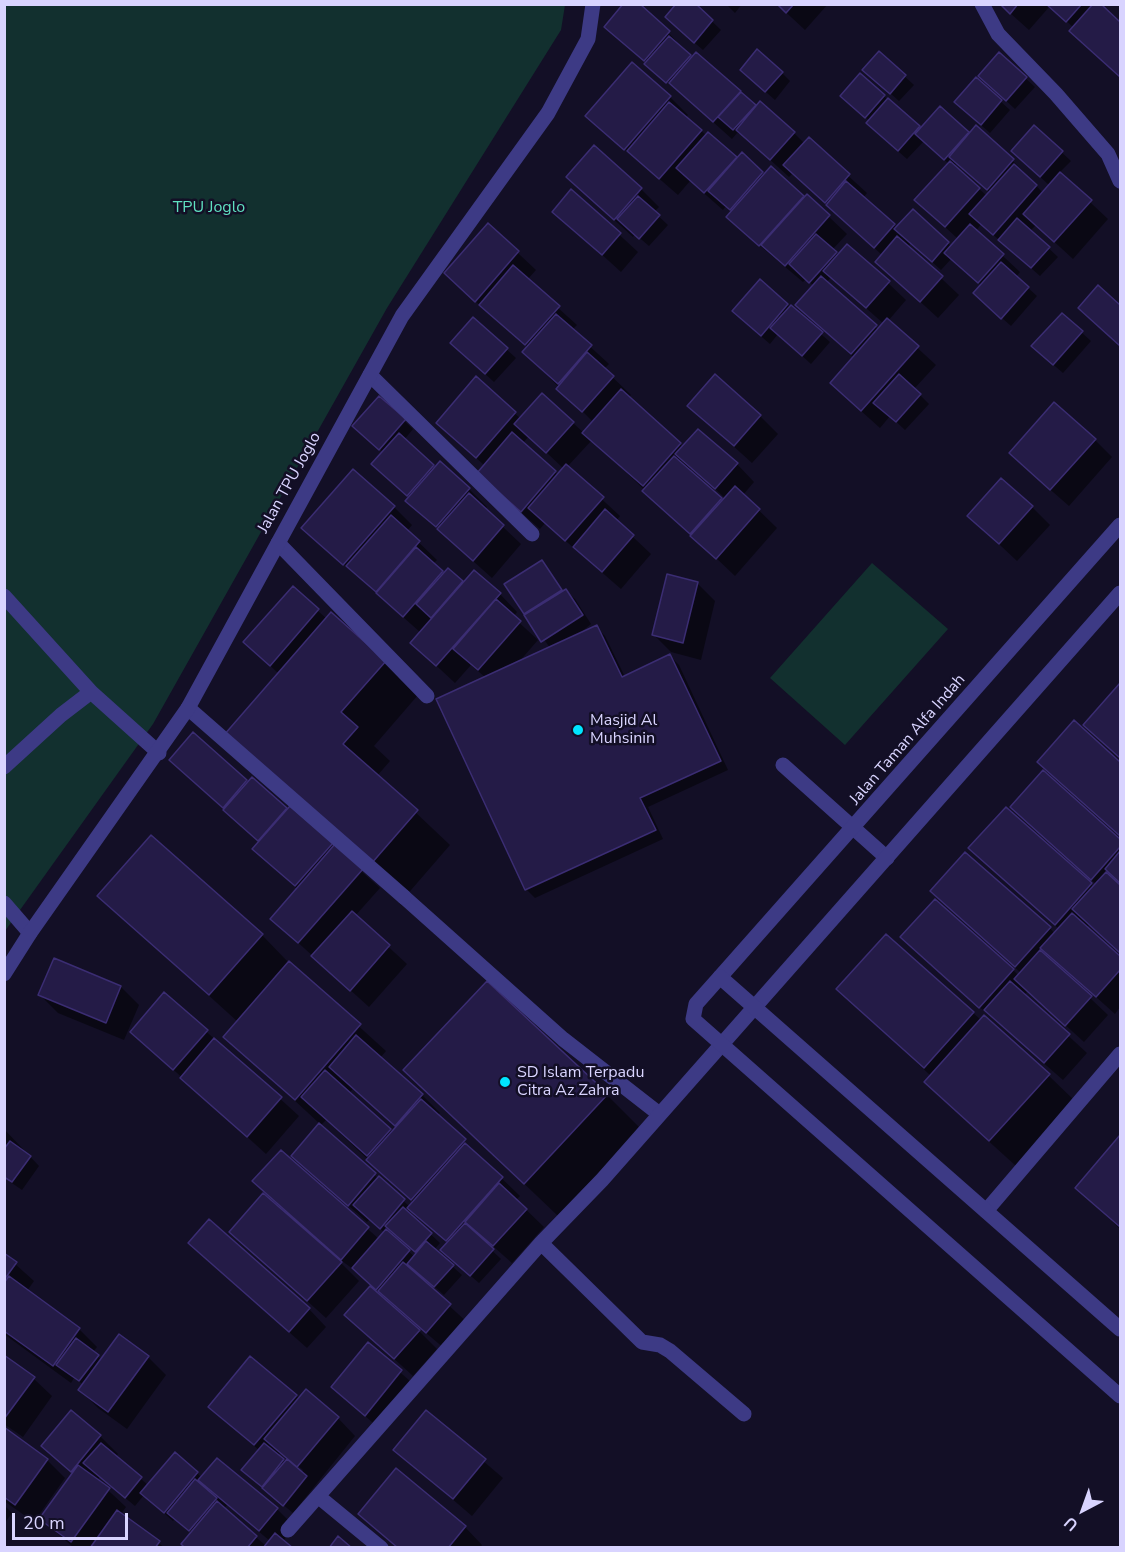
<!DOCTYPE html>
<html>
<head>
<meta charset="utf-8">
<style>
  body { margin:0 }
  #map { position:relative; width:1125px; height:1552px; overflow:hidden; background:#130f26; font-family:"Nunito Sans",sans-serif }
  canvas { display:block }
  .frame { position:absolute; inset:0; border:6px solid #d9d4ff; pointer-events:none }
  .north { position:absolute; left:1053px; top:1480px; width:60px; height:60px; -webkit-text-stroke:4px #130f26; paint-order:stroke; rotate:221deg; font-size:16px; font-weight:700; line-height:24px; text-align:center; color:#d9d4ff }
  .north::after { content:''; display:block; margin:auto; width:21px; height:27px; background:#d9d4ff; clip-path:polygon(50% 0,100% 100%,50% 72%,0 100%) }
  .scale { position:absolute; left:12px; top:1513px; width:116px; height:27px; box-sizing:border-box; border:3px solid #d9d4ff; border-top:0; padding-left:8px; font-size:18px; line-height:21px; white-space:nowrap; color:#d9d4ff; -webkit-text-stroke:4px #130f26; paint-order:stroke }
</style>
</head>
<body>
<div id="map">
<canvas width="1125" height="1552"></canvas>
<div class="frame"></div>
<div class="north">U</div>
<div class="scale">20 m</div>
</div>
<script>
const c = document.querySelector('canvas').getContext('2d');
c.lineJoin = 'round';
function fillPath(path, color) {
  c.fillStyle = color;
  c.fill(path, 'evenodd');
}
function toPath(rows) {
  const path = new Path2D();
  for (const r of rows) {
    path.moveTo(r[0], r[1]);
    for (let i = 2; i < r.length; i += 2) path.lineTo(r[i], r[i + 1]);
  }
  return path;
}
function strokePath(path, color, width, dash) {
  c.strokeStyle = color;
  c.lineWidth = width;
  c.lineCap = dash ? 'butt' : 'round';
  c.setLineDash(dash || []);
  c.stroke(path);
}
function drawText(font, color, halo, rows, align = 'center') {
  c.font = font + ' "Nunito Sans",sans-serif';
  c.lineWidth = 5;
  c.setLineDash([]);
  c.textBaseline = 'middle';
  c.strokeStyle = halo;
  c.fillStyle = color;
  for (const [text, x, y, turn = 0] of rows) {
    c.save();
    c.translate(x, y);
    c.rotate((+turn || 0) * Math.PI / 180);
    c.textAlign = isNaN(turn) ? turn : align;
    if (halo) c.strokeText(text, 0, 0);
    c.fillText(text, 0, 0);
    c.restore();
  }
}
const green = toPath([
  [5,5,565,5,561,30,387,308,153,724,5,931],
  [872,563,948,629,845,745,770,678]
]);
const shadow = toPath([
  [638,4,669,33,692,59,794,133,805,144,809,140,867,193,863,198,897,228,913,211,952,247,958,239,916,200,949,164,924,141,907,159,876,132,870,121,851,105,860,75,921,129,940,108,970,135,976,127,1013,161,1043,193,1050,186,1022,160,1034,127,1071,161,1059,173,1108,219,1073,259,1036,225,1030,231,1058,257,1040,276,981,224,976,231,1020,272,1016,277,1037,296,1011,326,984,302,982,286,952,258,941,270,911,243,908,247,959,295,938,318,877,262,882,255,793,173,789,177,744,136,737,133,732,139,606,26],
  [957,163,990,193,987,196,954,166],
  [694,4,721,30,703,50,675,26],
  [726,4,742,4,735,13],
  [777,4,828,4,805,30],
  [1000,4,1099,4,1120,24,1120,77,1089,49,1074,28,1050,6,1029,30],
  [879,53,914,85,899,101,873,78],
  [999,54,1035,87,1015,109,988,84],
  [782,73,790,81,775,100,750,78],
  [976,79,1010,110,990,133,965,111],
  [670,97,688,115,685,118,737,160,742,154,765,175,771,169,805,199,807,196,847,234,832,250,888,283,906,300,888,321,936,365,914,389,929,404,905,430,890,416,880,428,850,401,854,358,797,305,814,286,806,279,803,282,746,234,726,206,723,210,690,181,678,195,587,116],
  [831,277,884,324,879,330,826,283],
  [568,177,641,189,659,207,654,212,668,225,649,246,635,234,633,237],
  [572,191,638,252,621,272,554,211],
  [488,225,536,270,527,280,577,325,572,330,609,364,604,369,631,395,628,398,683,447,737,464,754,482,743,495,777,528,735,576,592,440,567,467,620,516,616,521,651,554,621,589,545,523,540,529,497,491,485,466,438,423,476,379,521,419,573,423,584,433,594,423,524,352,528,348,464,291],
  [529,436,564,469,558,475,523,443],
  [692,468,725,498,723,501,689,472],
  [760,281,830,342,811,364,778,334,770,344,742,320],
  [1098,287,1120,307,1120,346,1098,326],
  [1062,315,1091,341,1063,373,1042,355],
  [473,319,516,358,494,382,461,352],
  [379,398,413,429,404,440,435,469,469,489,487,507,485,510,521,544,492,578,425,518,407,501,409,498,373,464,384,453,363,435],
  [689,406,760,416,778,434,752,463],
  [1095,440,1112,457,1069,506,1029,471],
  [394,507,412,525,407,531,437,560,433,564,444,574,448,570,463,584,500,594,517,612,513,617,538,640,518,663,550,648,506,584,542,561,564,592,566,591,575,599,591,624,575,637,596,627,605,636,625,677,670,656,679,665,728,770,648,807,663,839,535,898,526,889,486,678,471,665,455,683,412,643,421,633,303,528],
  [1032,507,1050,525,1017,561,969,516],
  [697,583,715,601,701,660,671,652,653,634],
  [293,589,327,619,385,662,418,695,374,746,390,761,377,776,450,845,405,897,259,768,279,674,245,642],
  [1120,686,1120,758,1085,725],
  [1074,722,1120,764,1120,836,1039,762],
  [193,734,249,783,252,779,288,811,290,808,380,888,355,916,407,964,369,1007,272,919,297,889,254,849,260,842,171,760],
  [1043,772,1120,841,1120,953,1089,925,1086,928,1120,958,1120,1007,1115,1014,1055,960,1053,963,1108,1015,1084,1042,1028,991,1024,995,1087,1053,1063,1080,920,955,1013,970,1019,976,1021,973,932,891,1050,928,1055,934,1059,929,970,848,1006,809,1094,887,1096,884,1012,807],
  [99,896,262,935,288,962,386,1051,380,1058,422,1095,440,1113,437,1116,520,1196,516,1200,544,1227,512,1263,486,1240,484,1243,501,1259,479,1283,451,1259,448,1244,412,1210,409,1214,440,1243,434,1250,462,1275,444,1295,412,1267,410,1270,468,1323,445,1349,412,1321,411,1323,437,1349,413,1376,346,1315,384,1296,361,1275,342,1261,340,1262,359,1281,326,1318,231,1232,272,1199,254,1181,281,1152,379,1239,385,1233,370,1219,367,1222,293,1156,320,1124,225,1036,238,1022],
  [353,1089,397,1128,393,1132,349,1093],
  [326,1120,414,1203,410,1207,320,1126],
  [393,1232,418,1254,415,1257,390,1235],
  [386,1297,400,1311,398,1313,384,1300],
  [887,936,981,1020,1048,1075,1075,1101,1016,1166,952,1108,926,1082,931,1076,838,989],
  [121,987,139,1005,124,1040,58,1013,40,995],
  [165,994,299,1116,266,1154,132,1032],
  [405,1070,607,1095,640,1128,558,1216],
  [4,1129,39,1166,22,1190,6,1179,4,1182],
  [1120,1137,1120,1229,1077,1188],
  [4,1254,34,1281,27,1291,79,1329,97,1347,93,1352,102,1360,148,1357,166,1375,127,1429,98,1408,80,1390,84,1385,74,1378,71,1383,4,1334],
  [208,1260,309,1309,326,1327,307,1348],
  [368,1344,419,1389,383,1432,333,1387],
  [4,1357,34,1379,52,1396,23,1437,4,1424],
  [296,1396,338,1418,355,1436,293,1513,252,1479,260,1451,210,1407],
  [280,1453,283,1456,283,1453,303,1470,302,1473,285,1463,278,1456],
  [71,1412,100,1436,118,1454,116,1457,149,1486,197,1473,202,1478,277,1509,295,1527,283,1541,291,1548,187,1548,192,1534,175,1519,173,1521,144,1495,135,1506,100,1477,97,1480,126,1507,121,1514,165,1548,74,1548,41,1519,73,1474,43,1446],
  [204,1484,214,1494,212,1496,202,1487],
  [227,1505,270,1541,266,1546,224,1509],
  [426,1412,503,1478,472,1516,395,1450],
  [4,1428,47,1460,65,1478,34,1522,4,1501],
  [4,1505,12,1513,4,1524],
  [360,1514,465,1527,482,1545,480,1548,397,1548]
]);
const building = toPath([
  [623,4,640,4,670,31,644,61,604,27,623,4],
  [676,4,696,4,713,20,694,43,665,17,676,4],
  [777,4,794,4,786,13,777,4],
  [1000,4,1018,4,1010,14,1000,4],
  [1046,4,1082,4,1066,22,1046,4],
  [1093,4,1101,4,1120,22,1120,77,1069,31,1093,4],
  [669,36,691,55,666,83,644,64,669,36],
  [757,49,783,72,765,92,740,70,757,49],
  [879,51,906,75,890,94,862,70,879,51],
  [696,52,741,91,713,122,669,83,696,52],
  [999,52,1027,77,1006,101,978,76,999,52],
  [632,62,671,96,624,150,585,116,632,62],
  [860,73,885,95,865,118,840,96,860,73],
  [976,77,1002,100,981,125,954,102,976,77],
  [741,92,756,105,733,130,718,117,741,92],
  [888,98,920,126,898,151,866,123,888,98],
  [760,101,795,132,770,160,736,130,760,101],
  [669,102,702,130,659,179,627,151,669,102],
  [940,106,969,132,944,160,915,134,940,106],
  [976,125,1014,159,987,190,949,157,976,125],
  [1034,125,1063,151,1040,177,1011,151,1034,125],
  [708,132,737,157,704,193,676,168,708,132],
  [809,137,850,174,825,203,783,165,809,137],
  [594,145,642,188,614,220,566,177,594,145],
  [742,152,763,172,730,210,708,191,742,152],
  [950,161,980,188,945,227,914,200,950,161],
  [1014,164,1037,185,993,235,969,214,1014,164],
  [771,166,804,196,759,246,726,217,771,166],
  [1060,172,1092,200,1054,242,1023,214,1060,172],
  [846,181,895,224,874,248,826,205,846,181],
  [571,189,621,233,602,255,552,212,571,189],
  [807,194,830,215,785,266,761,245,807,194],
  [638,196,660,215,639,239,617,219,638,196],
  [913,209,949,242,932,262,894,229,913,209],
  [1017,218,1050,247,1031,268,998,240,1017,218],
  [488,223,519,251,475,302,444,273,488,223],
  [970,224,1004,254,978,283,944,253,970,224],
  [816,234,837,252,809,283,789,264,816,234],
  [897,236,943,276,920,302,875,262,897,236],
  [847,244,890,281,866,308,823,271,847,244],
  [1001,262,1029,287,1001,319,973,293,1001,262],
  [513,265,560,306,525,345,479,305,513,265],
  [821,276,877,325,851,354,795,305,821,276],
  [760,279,788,304,761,336,732,311,760,279],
  [1098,285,1120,305,1120,346,1078,308,1098,285],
  [791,305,823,332,802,356,770,328,791,305],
  [1062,313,1083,331,1053,365,1031,346,1062,313],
  [556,314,592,345,558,384,522,352,556,314],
  [473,317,508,348,485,374,450,343,473,317],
  [887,318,919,346,861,411,830,383,887,318],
  [587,352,614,376,582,412,556,389,587,352],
  [715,374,761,415,734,446,687,406,715,374],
  [899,374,921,394,896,422,873,403,899,374],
  [476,376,516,412,476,458,436,423,476,376],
  [621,389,681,443,643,486,582,433,621,389],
  [542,393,574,422,546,453,514,424,542,393],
  [379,396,406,419,379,450,352,426,379,396],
  [1054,402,1096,439,1050,490,1009,453,1054,402],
  [698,429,738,463,715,489,675,454,698,429],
  [512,432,556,471,521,512,477,473,512,432],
  [399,433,434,465,407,496,371,464,399,433],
  [674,456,722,498,690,534,642,491,674,456],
  [440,461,470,488,436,527,405,501,440,461],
  [566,464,604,497,565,541,528,508,566,464],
  [353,469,395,506,343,565,301,528,353,469],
  [1001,478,1033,506,999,544,967,516,1001,478],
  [735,486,760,509,716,559,690,536,735,486],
  [469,493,504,525,473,561,437,529,469,493],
  [605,509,634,535,602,572,573,547,605,509],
  [391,515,420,541,376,592,346,566,391,515],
  [416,547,443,571,403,617,376,593,416,547],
  [542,560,562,590,524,614,504,584,542,560],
  [448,568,463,581,431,618,416,604,448,568],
  [474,570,501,593,436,666,410,643,474,570],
  [667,574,698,582,683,643,652,635,667,574],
  [293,586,319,609,270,666,243,642,293,586],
  [566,589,583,615,541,642,524,615,566,589],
  [496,599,521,621,478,670,453,649,496,599],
  [331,612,386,661,341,712,358,727,343,744,418,810,371,864,224,735,331,612],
  [597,625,622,677,670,654,721,761,640,798,656,830,525,890,436,699,597,625],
  [1120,683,1120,758,1083,725,1120,683],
  [1074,720,1120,762,1120,836,1037,762,1074,720],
  [193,732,247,780,223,808,169,760,193,732],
  [1043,770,1120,839,1120,847,1091,880,1010,807,1043,770],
  [252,777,287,808,258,841,223,810,252,777],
  [290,806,333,843,295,886,252,849,290,806],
  [1006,807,1092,883,1055,925,968,848,1006,807],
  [151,835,263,934,209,995,97,896,151,835],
  [335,844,363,869,298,943,270,919,335,844],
  [1120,851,1120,883,1105,869,1120,851],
  [965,852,1051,927,1015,967,930,891,965,852],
  [1106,872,1120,885,1120,953,1072,909,1106,872],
  [935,899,1014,969,979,1008,900,937,935,899],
  [352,911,390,945,350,991,311,956,352,911],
  [1072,913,1120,956,1120,970,1096,997,1040,948,1072,913],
  [886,934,974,1012,924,1068,836,989,886,934],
  [1040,950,1092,996,1065,1026,1014,979,1040,950],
  [54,958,121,986,106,1023,38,995,54,958],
  [289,961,361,1024,295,1100,223,1037,289,961],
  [487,981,608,1094,524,1184,403,1070,487,981],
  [1010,981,1070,1034,1044,1063,984,1010,1010,981],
  [164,992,208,1030,173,1070,130,1032,164,992],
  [984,1015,1050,1074,989,1141,924,1082,984,1015],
  [356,1035,423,1094,395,1126,329,1067,356,1035],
  [214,1038,282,1097,247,1137,180,1078,214,1038],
  [325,1070,391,1129,367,1156,301,1097,325,1070],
  [421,1099,466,1139,411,1200,366,1160,421,1099],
  [319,1123,376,1173,348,1206,291,1156,319,1123],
  [1120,1135,1120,1227,1075,1188,1120,1135],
  [10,1141,31,1156,12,1182,4,1177,4,1149,10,1141],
  [465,1143,503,1177,446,1241,407,1208,465,1143],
  [281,1150,369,1227,341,1260,252,1181,281,1150],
  [379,1176,405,1199,380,1229,353,1205,379,1176],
  [499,1183,527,1209,493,1246,465,1222,499,1183],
  [263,1193,342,1262,307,1301,229,1232,263,1193],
  [403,1207,432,1233,415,1252,385,1226,403,1207],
  [209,1219,310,1308,289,1332,188,1243,209,1219],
  [465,1223,494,1249,470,1276,440,1250,465,1223],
  [386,1229,410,1250,376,1290,352,1268,386,1229],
  [426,1241,454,1265,434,1287,407,1264,426,1241],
  [4,1253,17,1262,4,1280,4,1253],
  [403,1262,451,1304,426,1333,378,1291,403,1262],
  [9,1276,80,1328,53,1366,4,1331,4,1283,9,1276],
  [370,1286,420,1330,394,1359,344,1315,370,1286],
  [119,1334,149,1356,108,1412,78,1390,119,1334],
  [76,1338,99,1355,79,1381,56,1365,76,1338],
  [368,1342,402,1370,365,1416,331,1387,368,1342],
  [4,1355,35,1377,4,1419,4,1355],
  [250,1356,297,1395,254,1445,208,1407,250,1356],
  [306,1389,339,1417,297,1467,264,1439,306,1389],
  [71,1410,101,1435,71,1472,41,1446,71,1410],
  [426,1410,486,1459,453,1499,393,1450,426,1410],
  [4,1427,48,1459,15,1505,4,1497,4,1427],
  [101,1443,142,1477,125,1498,83,1463,101,1443],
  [264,1443,284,1459,262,1487,241,1470,264,1443],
  [175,1452,198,1472,164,1513,140,1493,175,1452],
  [217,1458,278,1508,259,1531,198,1480,217,1458],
  [287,1459,307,1476,283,1506,262,1488,287,1459],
  [78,1465,110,1488,71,1542,39,1519,78,1465],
  [396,1468,466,1526,448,1548,398,1548,358,1514,396,1468],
  [195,1479,217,1498,189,1531,167,1513,195,1479],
  [217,1501,257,1536,247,1548,185,1548,181,1544,217,1501],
  [117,1510,160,1541,155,1548,90,1548,117,1510],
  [275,1533,293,1548,263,1548,275,1533],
  [338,1536,352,1548,329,1548,338,1536]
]);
const service = toPath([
  [4,596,91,692],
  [783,765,887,858],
  [4,767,61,715,91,692,159,753],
  [404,897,563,1039,658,1113],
  [4,903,30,933]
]);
const minor = toPath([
  [982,4,998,34,1056,94,1108,154,1120,181],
  [370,375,532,534],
  [278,543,427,696],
  [188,708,404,897],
  [720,977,1120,525],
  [986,1211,1120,1054],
  [541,1243,642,1342,660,1345,670,1351,744,1414],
  [319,1497,381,1548],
  [288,1530,541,1243,602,1180,1120,593]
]);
const tertiary = toPath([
  [4,974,30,933,188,708,402,316,548,113,588,39,593,4],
  [1120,1329,720,977,696,1004,693,1019,1120,1396]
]);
const markers = [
  [578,730,6,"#00e5ff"],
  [505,1082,6,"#00e5ff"]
];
const parkNames = [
  ["TPU Joglo",209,208]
];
const streetNames = [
  ["Jalan TPU Joglo",290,483,-61],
  ["Jalan Taman Alfa Indah",908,740,-49]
];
const poiNames = [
  ["Masjid Al",590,721],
  ["Muhsinin",590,739],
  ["SD Islam Terpadu",517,1073],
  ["Citra Az Zahra",517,1091]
];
fillPath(green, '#12302f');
fillPath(shadow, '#0007');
fillPath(building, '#241b47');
strokePath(building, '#3b2d73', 1.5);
strokePath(service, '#3d3a85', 15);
strokePath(minor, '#3d3a85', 15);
strokePath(tertiary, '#3d3a85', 15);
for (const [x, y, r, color] of markers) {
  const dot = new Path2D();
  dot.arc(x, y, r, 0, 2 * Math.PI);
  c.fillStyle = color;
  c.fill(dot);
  strokePath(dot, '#130f26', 2);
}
drawText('16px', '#5fe0c0', '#130f26', parkNames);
drawText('16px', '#d9d4ff', '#130f26', streetNames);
drawText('16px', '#d9d4ff', '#130f26', poiNames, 'left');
</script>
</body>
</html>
